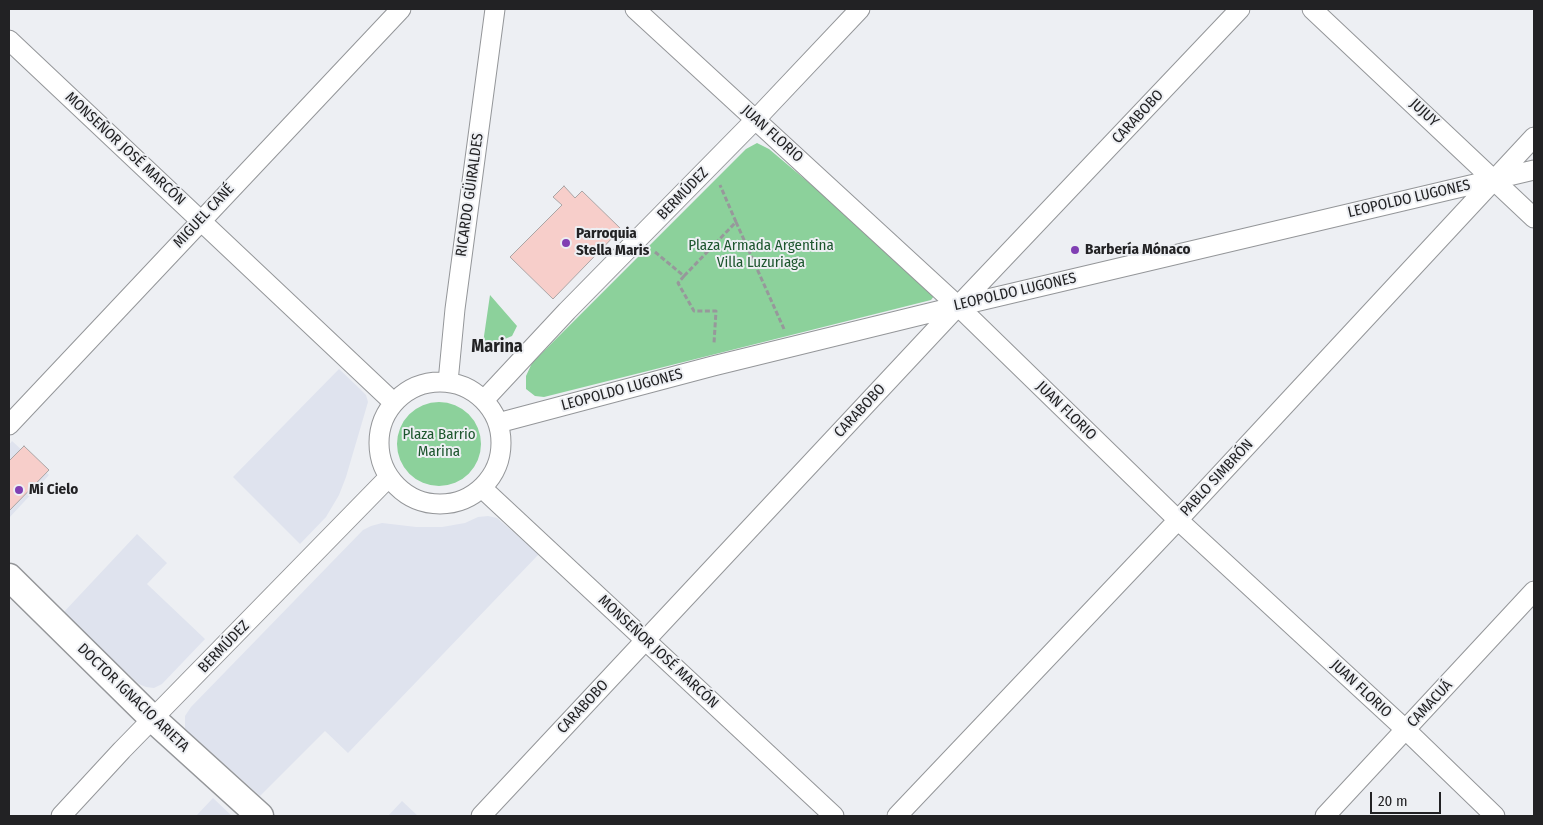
<!DOCTYPE html>
<html>
<head>
<meta charset="utf-8">
<style>
  body { margin:0 }
  #map { position:relative; width:1543px; height:825px; overflow:hidden; background:#edeff3; font-family:"Fira Sans Condensed",sans-serif }
  canvas { display:block }
  .frame { position:absolute; inset:0; border:10px solid #222224; pointer-events:none }
  .scale { position:absolute; left:1370px; top:792px; width:71px; height:22px; box-sizing:border-box; border:2px solid #222224; border-top:0; padding-left:6px; font-size:15px; line-height:18px; white-space:nowrap; color:#222224; -webkit-text-stroke:4px #edeff3; paint-order:stroke }
</style>
</head>
<body>
<div id="map">
<canvas width="1543" height="825"></canvas>
<div class="frame"></div>
<div class="scale">20 m</div>
</div>
<script>
const c = document.querySelector('canvas').getContext('2d');
c.lineJoin = 'round';
function fillPath(path, color) {
  c.fillStyle = color;
  c.fill(path, 'evenodd');
}
function toPath(rows) {
  const path = new Path2D();
  for (const r of rows) {
    if (r.length === 3) {
      path.moveTo(r[0] + r[2], r[1]);
      path.arc(r[0], r[1], r[2], 0, 2 * Math.PI);
      continue;
    }
    path.moveTo(r[0], r[1]);
    for (let i = 2; i < r.length; i += 2) path.lineTo(r[i], r[i + 1]);
  }
  return path;
}
function strokePath(path, color, width, dash) {
  c.strokeStyle = color;
  c.lineWidth = width;
  c.lineCap = dash ? 'butt' : 'round';
  c.setLineDash(dash || []);
  c.stroke(path);
}
function drawText(font, color, halo, rows, align = 'center') {
  c.font = font + ' "Fira Sans Condensed",sans-serif';
  c.lineWidth = 4;
  c.setLineDash([]);
  c.textBaseline = 'middle';
  c.strokeStyle = halo;
  c.fillStyle = color;
  for (const [text, x, y, turn = 0] of rows) {
    c.save();
    c.translate(x, y);
    c.rotate((+turn || 0) * Math.PI / 180);
    c.textAlign = isNaN(turn) ? turn : align;
    if (halo) c.strokeText(text, 0, 0);
    c.fillText(text, 0, 0);
    c.restore();
  }
}
const built = toPath([
  [339,369,359,388,366,395,368,402,346,477,339,495,326,517,300,544,233,477],
  [12,441,49,475,9,518,9,445],
  [488,516,497,518,539,554,348,753,325,731,260,796,185,729,185,716,191,707,363,530,371,526,382,523,416,527,442,527,465,523,478,517],
  [137,534,167,563,147,584,205,639,162,684,154,688,146,687,139,684,63,613],
  [213,798,232,816,196,816],
  [402,801,418,816,388,816]
]);
const green = toPath([
  [757,143,769,149,929,284,934,296,931,300,544,397,535,396,526,389,526,376,532,363,746,149],
  [490,295,517,326,512,336,500,341,483,343],
  [439,444,42]
]);
const building = toPath([
  [564,186,575,198,582,191,621,229,553,299,510,257,562,205,553,197,564,186],
  [24,446,49,470,9,511,9,461,24,446]
]);
const path = toPath([
  [736,222,784,329],
  [655,252,684,276,678,283,694,311,716,311,714,343],
  [684,276,736,222,720,185]
]);
const street = toPath([
  [635,9,958,306,1178,520,1406,730,1495,816],
  [1312,9,1534,218],
  [9,40,393,402],
  [440,443,61],
  [448,382,455,309,495,9],
  [484,400,567,311,756,119,860,9],
  [498,423,713,366,958,306,1534,170],
  [9,425,401,9],
  [482,488,834,816],
  [61,816,122,750,388,478],
  [481,816,958,306,1240,9],
  [897,816,1178,520,1534,137],
  [1325,816,1534,591]
]);
const secondary = toPath([
  [9,577,153,719,260,816]
]);
const markers = [
  [566,243,5,"#803fb3"],
  [1075,250,5,"#803fb3"],
  [19,490,5,"#803fb3"]
];
const streetNames = [
  ["JUJUY",1424,113,43],
  ["CARABOBO",1138,117,-47],
  ["JUAN FLORIO",772,134,42],
  ["MONSEÑOR JOSÉ MARCÓN",125,149,43],
  ["BERMÚDEZ",683,194,-46],
  ["RICARDO GÜIRALDES",470,195,-82],
  ["LEOPOLDO LUGONES",1409,199,-13],
  ["MIGUEL CANÉ",204,216,-47],
  ["LEOPOLDO LUGONES",1015,292,-13],
  ["LEOPOLDO LUGONES",622,390,-15],
  ["CARABOBO",860,411,-47],
  ["JUAN FLORIO",1066,411,44],
  ["PABLO SIMBRÓN",1217,478,-47],
  ["BERMÚDEZ",224,647,-46],
  ["MONSEÑOR JOSÉ MARCÓN",658,652,43],
  ["JUAN FLORIO",1361,689,43],
  ["DOCTOR IGNACIO ARIETA",133,698,44],
  ["CAMACUÁ",1430,704,-47],
  ["CARABOBO",583,707,-47]
];
const poiNames = [
  ["Parroquia",576,234],
  ["Stella Maris",576,251],
  ["Barbería Mónaco",1085,250],
  ["Mi Cielo",29,490]
];
const parkNames = [
  ["Plaza Armada Argentina",761,246],
  ["Villa Luzuriaga",761,263],
  ["Plaza Barrio",439,435],
  ["Marina",439,452]
];
const quarterNames = [
  ["Marina",497,347]
];
fillPath(built, '#dfe3ee');
fillPath(green, '#8cd19b');
fillPath(building, '#f7ceca');
strokePath(building, '#aaa5a5', 1);
strokePath(street, '#949699', 21);
strokePath(secondary, '#949699', 29);
strokePath(path, '#97989b', 3, [5, 2.5]);
strokePath(street, '#fff', 19);
strokePath(secondary, '#fff', 26);
for (const [x, y, r, color] of markers) {
  const dot = new Path2D();
  dot.arc(x, y, r, 0, 2 * Math.PI);
  c.fillStyle = color;
  c.fill(dot);
  strokePath(dot, '#edeff3', 2);
}
drawText('15px', '#222224', '#edeff3', streetNames);
drawText('bold 15px', '#222224', '#edeff3', poiNames, 'left');
drawText('15px', '#1d562e', '#edeff3', parkNames);
drawText('bold 18px', '#222224', '#edeff3', quarterNames);
</script>
</body>
</html>
